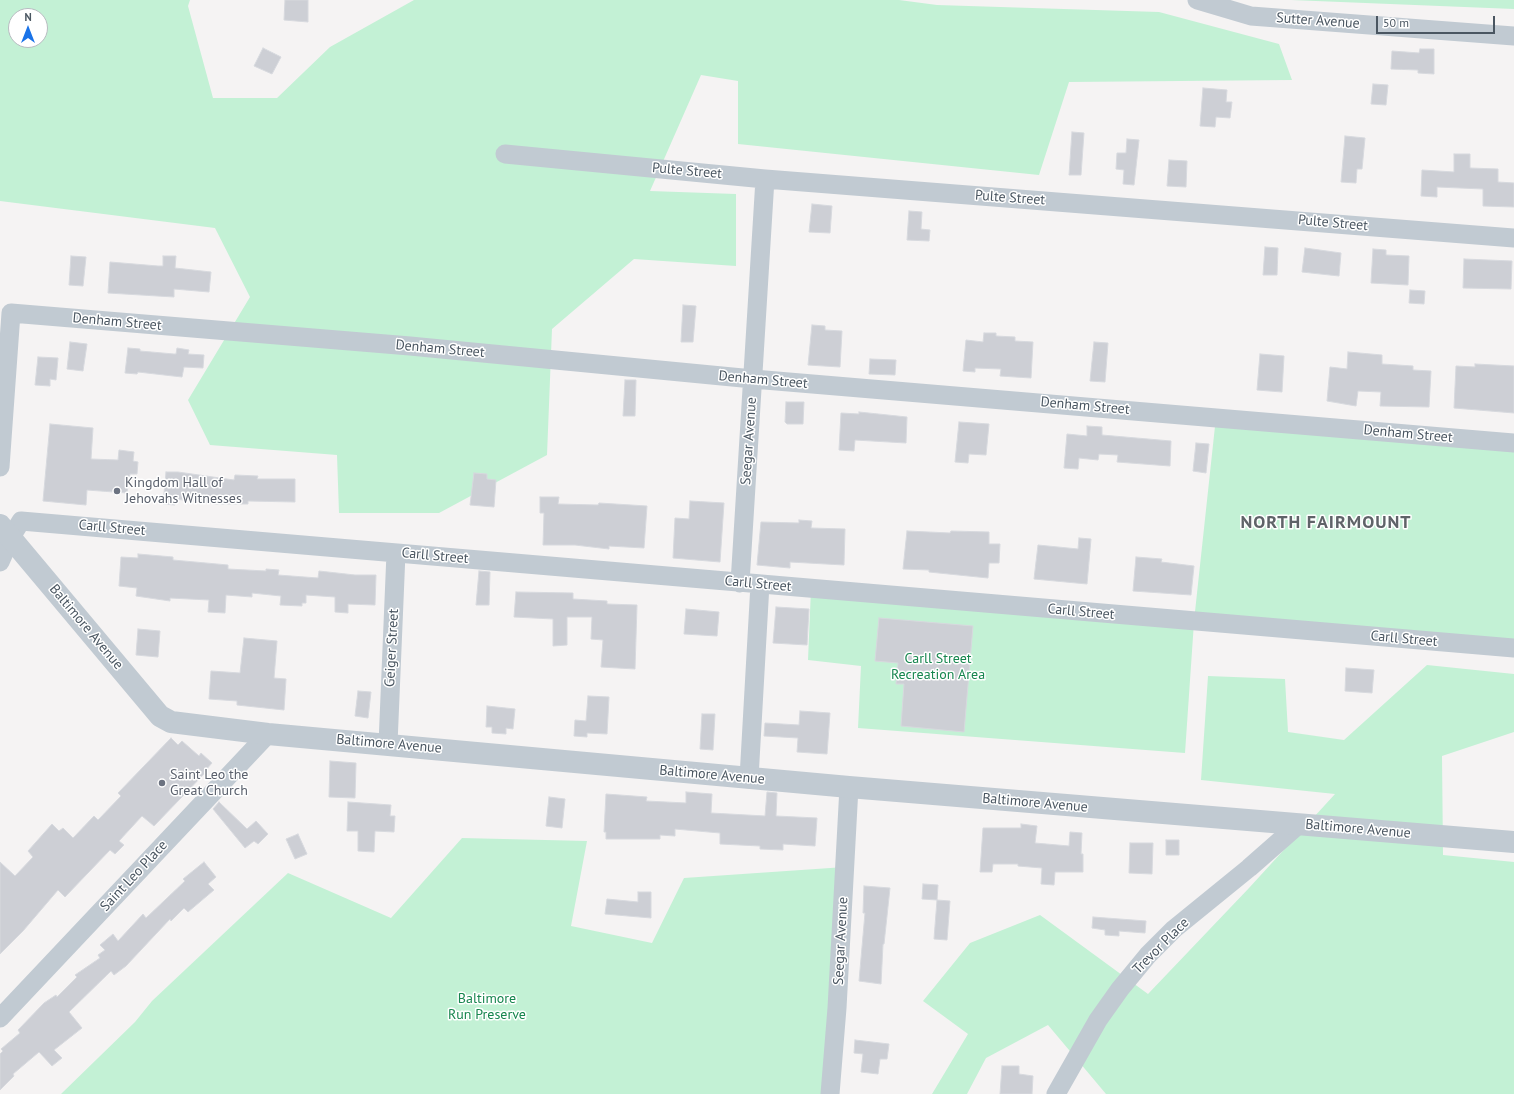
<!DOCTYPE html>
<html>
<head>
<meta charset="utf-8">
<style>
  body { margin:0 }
  #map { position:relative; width:1514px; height:1094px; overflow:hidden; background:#f5f3f3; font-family:"PT Sans",sans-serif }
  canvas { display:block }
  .north { position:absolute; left:8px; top:8px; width:40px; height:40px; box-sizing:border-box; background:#fff; border:1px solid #b7bbc0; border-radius:50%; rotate:0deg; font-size:11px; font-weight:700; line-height:16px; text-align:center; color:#4a5661 }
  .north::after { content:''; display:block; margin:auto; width:14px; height:18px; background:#1a73e8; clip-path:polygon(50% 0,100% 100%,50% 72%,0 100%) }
  .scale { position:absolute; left:1376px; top:16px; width:119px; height:18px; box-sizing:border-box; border:2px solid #4a5661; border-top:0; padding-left:5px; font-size:12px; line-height:14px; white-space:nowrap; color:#4a5661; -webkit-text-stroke:3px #fff; paint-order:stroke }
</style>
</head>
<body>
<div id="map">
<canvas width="1514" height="1094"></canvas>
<div class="north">N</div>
<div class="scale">50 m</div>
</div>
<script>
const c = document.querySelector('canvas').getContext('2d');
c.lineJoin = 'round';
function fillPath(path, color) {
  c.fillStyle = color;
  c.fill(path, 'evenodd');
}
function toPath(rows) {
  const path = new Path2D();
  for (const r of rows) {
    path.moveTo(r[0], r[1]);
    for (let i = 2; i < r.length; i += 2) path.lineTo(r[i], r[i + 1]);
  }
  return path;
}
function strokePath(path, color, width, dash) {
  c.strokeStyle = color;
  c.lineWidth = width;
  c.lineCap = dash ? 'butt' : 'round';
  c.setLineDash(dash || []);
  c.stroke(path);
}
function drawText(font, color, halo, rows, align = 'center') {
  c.font = font + ' "PT Sans",sans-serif';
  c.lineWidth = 3;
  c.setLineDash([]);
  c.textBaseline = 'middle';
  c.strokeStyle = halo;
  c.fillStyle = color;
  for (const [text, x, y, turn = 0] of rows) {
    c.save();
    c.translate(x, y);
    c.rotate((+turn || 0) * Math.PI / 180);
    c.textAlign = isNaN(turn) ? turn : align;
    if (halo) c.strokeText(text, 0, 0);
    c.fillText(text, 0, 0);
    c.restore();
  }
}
const green = toPath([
  [0,0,190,0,188,6,213,98,277,98,330,47,414,0,899,0,937,5,1159,12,1279,44,1292,80,1069,82,1039,175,738,144,738,81,701,75,650,191,736,194,736,266,634,259,552,329,547,455,439,513,339,513,337,455,210,445,188,400,250,297,215,228,0,201],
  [16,16,40,16,40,40,16,40],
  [1291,0,1514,0,1514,9],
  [1216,417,1514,443,1514,648,1194,622,1185,753,858,728,861,666,808,660,811,589,1194,621],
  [1427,665,1514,674,1514,732,1442,756,1443,855,1514,862,1514,1094,1106,1094,1048,1025,986,1058,967,1094,932,1094,968,1034,923,1001,970,943,1040,915,1148,994,1249,888,1335,794,1201,780,1208,676,1285,679,1288,732,1344,740],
  [462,838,587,841,571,926,652,943,684,878,845,867,830,1094,61,1094,135,1022,152,1001,288,873,391,918]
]);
const building = toPath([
  [285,0,308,0,308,22,284,20,285,0],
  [263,48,281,57,272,74,254,66,263,48],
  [1420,49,1434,49,1434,74,1418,73,1418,70,1391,69,1392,51,1419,53,1420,49],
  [1373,84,1388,85,1386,105,1371,104,1373,84],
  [1203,88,1227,90,1226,102,1232,102,1230,118,1216,117,1215,127,1200,126,1203,88],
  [1072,132,1084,133,1081,175,1069,175,1072,132],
  [1345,136,1365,138,1362,169,1357,169,1356,183,1341,182,1345,136],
  [1127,139,1139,140,1134,185,1123,184,1124,170,1116,169,1117,153,1126,153,1127,139],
  [1454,154,1470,154,1470,168,1498,169,1498,182,1514,183,1514,207,1483,206,1483,189,1437,187,1437,197,1421,196,1422,170,1454,172,1454,154],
  [1169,160,1187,161,1186,187,1167,186,1169,160],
  [812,204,832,206,830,233,809,232,812,204],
  [909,211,922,212,921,229,930,230,929,241,907,240,909,211],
  [1265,247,1278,248,1277,275,1263,275,1265,247],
  [1305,248,1341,253,1339,276,1302,272,1305,248],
  [1373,249,1386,250,1386,255,1409,256,1408,285,1371,283,1373,249],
  [71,256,86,257,83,286,69,285,71,256],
  [163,256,176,256,175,268,211,272,209,292,174,289,174,297,108,293,110,262,158,266,163,266,163,256],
  [1464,259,1512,261,1511,289,1463,288,1464,259],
  [1410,290,1425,291,1424,304,1409,303,1410,290],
  [683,305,696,306,693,342,681,342,683,305],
  [812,325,825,326,825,330,842,331,840,367,808,365,812,325],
  [984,333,996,333,996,336,1015,337,1015,341,1033,342,1031,378,1000,376,1001,369,975,368,975,372,963,371,966,340,983,342,984,333],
  [70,342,87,344,83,371,67,369,70,342],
  [1094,342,1108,343,1105,382,1090,381,1094,342],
  [128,348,140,349,140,351,174,354,176,354,177,348,189,350,188,354,204,355,203,368,184,367,182,377,138,372,137,374,125,373,128,348],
  [1348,352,1382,355,1382,364,1413,366,1413,370,1431,371,1429,407,1380,406,1381,392,1358,391,1356,406,1327,401,1330,367,1347,369,1348,352],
  [1260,354,1284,356,1282,392,1257,390,1260,354],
  [38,357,58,358,56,380,50,379,50,386,35,385,38,357],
  [870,359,896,360,895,375,869,374,870,359],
  [1475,364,1514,366,1514,413,1454,408,1456,366,1475,367,1475,364],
  [625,380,636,380,635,416,623,416,625,380],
  [786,402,804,402,803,424,787,424,785,422,786,402],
  [859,412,907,417,906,443,855,440,854,451,839,450,841,413,859,414,859,412],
  [959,422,989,424,986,455,969,454,968,463,955,462,959,422],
  [50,424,93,428,91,459,118,460,119,450,134,452,133,461,138,462,137,474,130,474,127,493,87,490,86,505,43,501,50,424],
  [1087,426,1102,427,1102,435,1171,441,1170,466,1117,462,1118,455,1099,454,1098,460,1079,458,1078,469,1064,468,1067,434,1087,436,1087,426],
  [1196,443,1209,444,1206,473,1193,471,1196,443],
  [166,472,178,472,234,480,235,475,258,476,257,479,295,479,295,502,248,501,248,504,215,504,175,499,175,505,163,504,166,472],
  [474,473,487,474,487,479,496,480,494,507,470,505,474,473],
  [540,497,559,497,558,504,598,505,599,503,647,506,644,548,609,546,609,549,575,545,543,545,544,513,540,513,540,497],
  [690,501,724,503,720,562,673,558,675,518,689,519,690,501],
  [799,520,812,521,811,528,845,529,844,565,790,562,790,568,757,565,761,522,799,523,799,520],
  [907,531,950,533,951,531,989,532,989,544,1000,544,999,563,989,563,988,578,929,572,929,570,903,569,907,531],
  [1079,538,1091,539,1087,584,1034,579,1038,545,1078,549,1079,538],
  [138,554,173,557,173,560,228,565,228,569,266,571,266,569,279,570,278,575,318,578,319,571,355,575,376,575,375,605,348,604,348,613,335,612,335,597,306,595,306,603,302,603,302,606,280,605,281,596,252,593,252,597,226,595,225,613,208,612,209,600,170,598,170,601,136,596,137,588,119,586,121,557,138,558,138,554],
  [1136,557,1162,559,1161,562,1194,566,1191,595,1133,591,1136,557],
  [479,571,490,572,489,605,476,605,479,571],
  [516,592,573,593,573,599,607,601,607,604,637,605,635,669,601,667,603,640,591,639,592,617,567,617,567,645,553,646,553,619,514,617,516,592],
  [776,607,809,609,807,645,773,643,776,607],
  [686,609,719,612,717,636,684,634,686,609],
  [879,618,973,626,964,732,901,726,904,684,896,684,898,663,875,661,879,618],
  [138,629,160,631,158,657,136,655,138,629],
  [244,638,277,641,274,678,286,679,284,710,237,705,237,701,209,699,211,671,240,673,244,638],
  [1346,668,1374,670,1372,693,1345,691,1346,668],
  [358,691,371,692,368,718,355,716,358,691],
  [588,696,609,697,607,734,587,733,587,737,574,736,575,720,586,721,588,696],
  [487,706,515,709,513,729,506,728,506,734,492,733,492,727,486,727,487,706],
  [800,711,830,713,827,754,797,752,798,738,764,736,765,723,799,725,800,711],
  [702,714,715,714,713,750,700,749,702,714],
  [171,738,178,745,182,741,199,756,201,753,212,763,205,771,205,773,154,826,142,816,119,841,124,845,115,854,110,850,65,897,58,890,23,931,0,954,0,862,15,876,33,857,28,851,52,824,59,831,63,828,73,838,94,816,98,820,121,796,118,793,171,738],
  [330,761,356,763,355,798,329,797,330,761],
  [686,792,712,794,711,813,765,816,767,792,777,793,776,816,817,818,815,846,783,844,783,850,760,849,760,846,720,844,720,833,675,829,675,836,660,835,660,839,606,839,606,832,604,832,606,794,647,797,646,801,686,803,686,792],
  [549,797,565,799,562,828,546,826,549,797],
  [219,802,247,829,256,821,268,834,258,844,254,841,245,848,213,809,219,802],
  [348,802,391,805,390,816,395,816,394,832,375,831,374,852,358,851,358,831,347,831,348,802],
  [1021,824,1037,826,1035,843,1069,846,1070,832,1082,833,1081,854,1083,854,1083,872,1055,872,1054,885,1041,884,1042,868,1018,866,1018,864,993,864,992,872,980,872,983,828,1021,828,1021,824],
  [298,834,307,854,295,859,286,839,298,834],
  [1166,840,1179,840,1179,855,1166,855,1166,840],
  [1130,843,1153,843,1152,874,1129,873,1130,843],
  [204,862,216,877,208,884,214,890,188,912,184,908,171,921,170,919,126,966,114,975,111,971,69,1012,82,1028,54,1050,62,1058,52,1066,39,1052,13,1074,14,1076,0,1090,0,1054,3,1051,1,1049,20,1033,18,1030,44,1003,56,995,57,997,77,977,75,975,100,958,98,955,105,950,100,945,113,934,118,941,143,914,146,918,185,881,183,879,204,862],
  [923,884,938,885,937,900,922,899,923,884],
  [864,886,890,888,884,944,883,944,881,984,859,981,865,913,863,913,864,886],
  [638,892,651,892,651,918,605,914,607,899,638,902,638,892],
  [937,900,950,901,947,940,934,939,937,900],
  [1093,917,1146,921,1145,933,1119,931,1119,936,1105,935,1105,930,1092,928,1093,917],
  [855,1040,889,1044,887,1059,880,1059,878,1074,861,1072,863,1054,854,1053,855,1040],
  [1002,1066,1019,1066,1019,1074,1033,1076,1032,1094,1000,1094,1002,1066]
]);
const minor = toPath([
  [1197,0,1251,16,1514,36],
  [505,154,765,179,1514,238],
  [0,467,11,313,410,346,753,379,1514,443],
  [0,562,11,537,21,521,1514,648],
  [740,583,765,179],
  [388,744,396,553],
  [749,778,760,584],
  [0,1018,268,734],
  [830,1094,837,1008,849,787],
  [1056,1094,1098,1020,1120,989,1148,955,1174,929,1249,868,1298,825]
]);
const tertiary = toPath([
  [0,525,160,716,171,722,268,734,849,787,1514,842]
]);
const markers = [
  [117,491,4,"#6b7280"],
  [162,783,4,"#6b7280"]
];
const streetNames = [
  ["Sutter Avenue",1318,21,4],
  ["Pulte Street",687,171,5],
  ["Pulte Street",1010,198,4],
  ["Pulte Street",1333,223,5],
  ["Denham Street",117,322,5],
  ["Denham Street",440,349,5],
  ["Denham Street",763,380,5],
  ["Denham Street",1085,406,5],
  ["Denham Street",1408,434,5],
  ["Seegar Avenue",749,441,-86],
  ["Carll Street",112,528,5],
  ["Carll Street",435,556,5],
  ["Carll Street",758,584,5],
  ["Carll Street",1081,612,5],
  ["Baltimore Avenue",86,627,50],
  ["Carll Street",1404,639,5],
  ["Geiger Street",392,648,-87],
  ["Baltimore Avenue",389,744,5],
  ["Baltimore Avenue",712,775,5],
  ["Baltimore Avenue",1035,803,5],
  ["Baltimore Avenue",1358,829,5],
  ["Saint Leo Place",134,876,-47],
  ["Seegar Avenue",841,941,-87],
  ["Trevor Place",1161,946,-45]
];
const worshipNames = [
  ["Kingdom Hall of",125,483],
  ["Jehovahs Witnesses",125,499],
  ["Saint Leo the",170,775],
  ["Great Church",170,791]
];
const parkNames = [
  ["Carll Street",938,659],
  ["Recreation Area",938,675],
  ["Baltimore",487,999],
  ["Run Preserve",487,1015]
];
const districtNames = [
  ["NORTH FAIRMOUNT",1326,523]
];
fillPath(green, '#c3f1d5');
fillPath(building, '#cdcfd5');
strokePath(building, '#d7d9de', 1);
strokePath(minor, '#c1cad2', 19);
strokePath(tertiary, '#c1cad2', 22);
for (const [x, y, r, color] of markers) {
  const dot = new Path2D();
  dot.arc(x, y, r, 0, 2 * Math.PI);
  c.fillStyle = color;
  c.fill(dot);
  strokePath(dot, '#fff', 1.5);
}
drawText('14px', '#4a5661', '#fff', streetNames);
drawText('14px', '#5b616d', '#fff', worshipNames, 'left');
drawText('14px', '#17864f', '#fff', parkNames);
c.letterSpacing = '1px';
drawText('bold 18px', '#5f6368', '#fff', districtNames);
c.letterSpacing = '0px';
</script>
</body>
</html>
